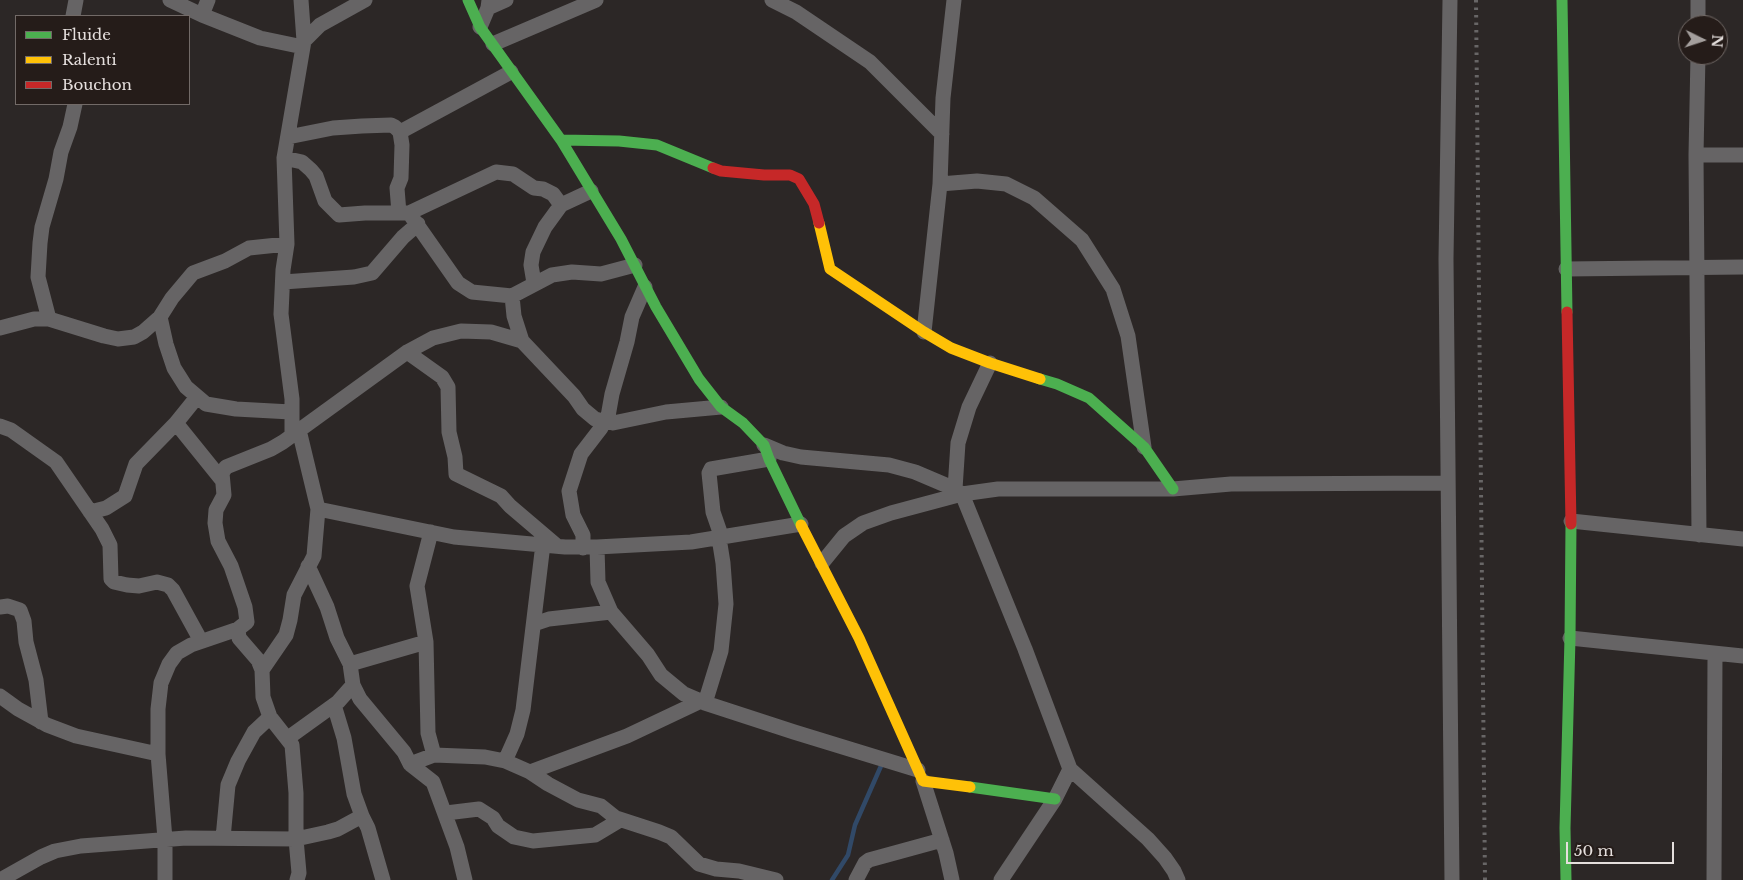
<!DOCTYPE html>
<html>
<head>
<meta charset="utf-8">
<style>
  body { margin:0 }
  #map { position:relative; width:1743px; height:880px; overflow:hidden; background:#2c2726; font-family:"Libre Baskerville",serif }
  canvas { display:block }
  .legend { position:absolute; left:15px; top:15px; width:175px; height:90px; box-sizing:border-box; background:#251c19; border:1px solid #726a67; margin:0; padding:6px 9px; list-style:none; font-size:15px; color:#e5dfdd }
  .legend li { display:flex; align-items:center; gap:10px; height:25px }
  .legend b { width:25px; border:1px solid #726a67 }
  .north { position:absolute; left:1678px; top:15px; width:50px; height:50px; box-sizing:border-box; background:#251c19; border:1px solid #726a67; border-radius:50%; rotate:94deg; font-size:14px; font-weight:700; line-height:20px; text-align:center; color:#e5dfdd }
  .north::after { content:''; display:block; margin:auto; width:18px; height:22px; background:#a49f9d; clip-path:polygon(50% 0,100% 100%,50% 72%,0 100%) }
  .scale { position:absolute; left:1566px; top:842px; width:108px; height:22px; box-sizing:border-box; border:2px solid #e5dfdd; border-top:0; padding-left:6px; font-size:15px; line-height:18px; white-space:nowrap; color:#e5dfdd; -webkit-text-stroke:4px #251c19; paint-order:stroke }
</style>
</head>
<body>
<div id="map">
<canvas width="1743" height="880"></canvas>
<ul class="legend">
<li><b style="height:6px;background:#4caf50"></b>Fluide</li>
<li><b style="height:6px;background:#ffc107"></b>Ralenti</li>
<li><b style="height:6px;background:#c62828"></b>Bouchon</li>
</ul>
<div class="north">N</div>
<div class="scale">50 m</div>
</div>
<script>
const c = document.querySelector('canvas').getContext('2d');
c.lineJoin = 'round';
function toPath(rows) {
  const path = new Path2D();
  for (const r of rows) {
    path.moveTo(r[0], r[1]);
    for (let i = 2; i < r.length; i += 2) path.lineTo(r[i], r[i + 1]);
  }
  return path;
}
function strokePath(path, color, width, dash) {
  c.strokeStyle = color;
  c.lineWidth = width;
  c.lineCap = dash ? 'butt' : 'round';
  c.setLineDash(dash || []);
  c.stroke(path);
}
const stream = toPath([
  [832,880,848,855,855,825,881,766]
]);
const street = toPath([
  [170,0,202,15,260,38,303,47],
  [301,0,304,41],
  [772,0,796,12,870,62,942,134],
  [1450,0,1446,259,1452,880],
  [488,8,506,0],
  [202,15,208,0],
  [73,16,76,0],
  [1698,25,1698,0],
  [480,27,488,8,489,0],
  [493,44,596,0],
  [1698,55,1696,155,1699,535],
  [400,132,511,72],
  [288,137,333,128,362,126,391,125,395,127,400,132,402,145,401,178,397,188,399,213],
  [1696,155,1743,155],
  [284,158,302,162,311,170,316,176,325,201,339,215,365,213,409,213,458,283,472,292,512,296,514,316,522,341,574,396,583,409,595,419,613,423,666,412,721,407],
  [940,184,977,181,1006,184,1034,198,1082,240,1113,289,1128,336,1144,447],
  [409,213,496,172,513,174,534,188,543,189,553,194,561,205],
  [1566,269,1743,267],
  [283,282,354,277,372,273,403,237,418,224],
  [534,283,531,265,533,252,545,227,561,205,591,191],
  [512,296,552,275,572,272,601,274,635,265],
  [160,317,166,344,174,368,186,387,206,404,236,409,291,412],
  [49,319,38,277,40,243,42,227,56,179,61,152,70,127,75,104],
  [0,328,34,319,49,319,104,336,118,339,134,337,143,332,160,317,172,298,193,273,225,261,249,248,287,244],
  [924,332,940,184,943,98,954,0],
  [407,352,442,377,448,387,449,432,455,457,456,474,501,496,510,506,557,546],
  [607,422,612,394,627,342,632,317,645,287],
  [176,423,222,480],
  [0,426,11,430,56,462,102,529,110,545,111,579,114,582,127,585,139,586,157,582,168,585,173,590,201,641],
  [292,435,292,399,281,314,283,270,287,244,284,158,304,41,320,25,365,0],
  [764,445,783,453,801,457,889,465,915,472,955,489,962,494,1025,649,1070,769,1148,839,1165,858,1174,871,1178,880],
  [955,489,958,443,969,407,990,363],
  [318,509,454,537,565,547,597,547,691,542,801,524],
  [90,512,106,508,125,496,136,464,176,423,197,397],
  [1571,521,1743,539],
  [431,532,417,586,426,642,428,733,434,755],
  [722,538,713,512,709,473,711,469,769,459],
  [597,547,598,582,611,612,648,655,661,675,684,694,705,703,794,732,918,770],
  [583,548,583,535,573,515,569,491,581,454,601,428,603,421],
  [822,563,844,536,863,523,891,513,962,494,998,489,1173,489,1231,484,1448,483],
  [308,566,327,607,337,638,350,664,353,685,360,699,404,752,410,764,433,782,457,847,465,880],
  [0,607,8,606,20,610,24,621,26,642,36,680,41,722],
  [534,624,549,619,611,612],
  [238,629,239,638,258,660,262,670,263,697,270,717,292,745,296,793,296,839,299,873,297,880],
  [1570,638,1743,656],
  [350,664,426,642],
  [262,670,286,635,290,620,294,595,314,556,318,509,299,430],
  [0,696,18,709,47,725,76,736,158,754],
  [705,703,721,651,726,604,723,563,719,538],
  [288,738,338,702,353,685],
  [505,761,517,734,523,710,543,544],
  [410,764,434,755,485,757,505,761,530,772,548,784,578,800,601,806,616,818,659,832,671,837,699,864,716,869,739,871,776,880],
  [530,772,627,736,701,701],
  [923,781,946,853,952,880],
  [446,813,479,809,493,818,498,826,514,837,533,841,595,835,620,820],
  [362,816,368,828,383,880],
  [223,838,228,785,238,761,254,732,270,717],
  [0,880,41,857,55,851,81,846,186,838,296,839,328,832,338,829,362,816,354,794,344,738,334,705],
  [165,880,165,839,158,754,158,709,161,683,169,664,177,653,191,645,238,629,247,622,245,607,231,566,218,541,215,523,216,510,224,495,222,473,226,467,271,449,283,442,407,352,433,338,461,331,491,332,522,341],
  [856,880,865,863,869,860,942,840],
  [1001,880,1055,799,1070,769],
  [1714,880,1715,654]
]);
const fast = toPath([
  [468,0,480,27,561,140,619,141,657,145,713,168],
  [1562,0,1567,312],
  [561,140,621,239,656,307,699,379,721,407,743,423,764,445,769,459,801,525],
  [1040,379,1057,384,1089,398,1144,447,1173,489],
  [970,787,1055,799],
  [1566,880,1565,828,1570,638,1571,524]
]);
const slow = toPath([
  [819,223,830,269,924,332,951,348,990,363,1040,379],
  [801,525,859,638,923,781,970,787]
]);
const jam = toPath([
  [713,168,721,171,764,175,790,175,799,179,814,204,819,223],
  [1567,312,1571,524]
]);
const rail = toPath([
  [1476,0,1485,880]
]);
strokePath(stream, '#314967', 4.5);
strokePath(street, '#666465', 15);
strokePath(fast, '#4caf50', 11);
strokePath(slow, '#ffc107', 11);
strokePath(jam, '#c62828', 11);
strokePath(rail, '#686666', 4, [2.5, 5]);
</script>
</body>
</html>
